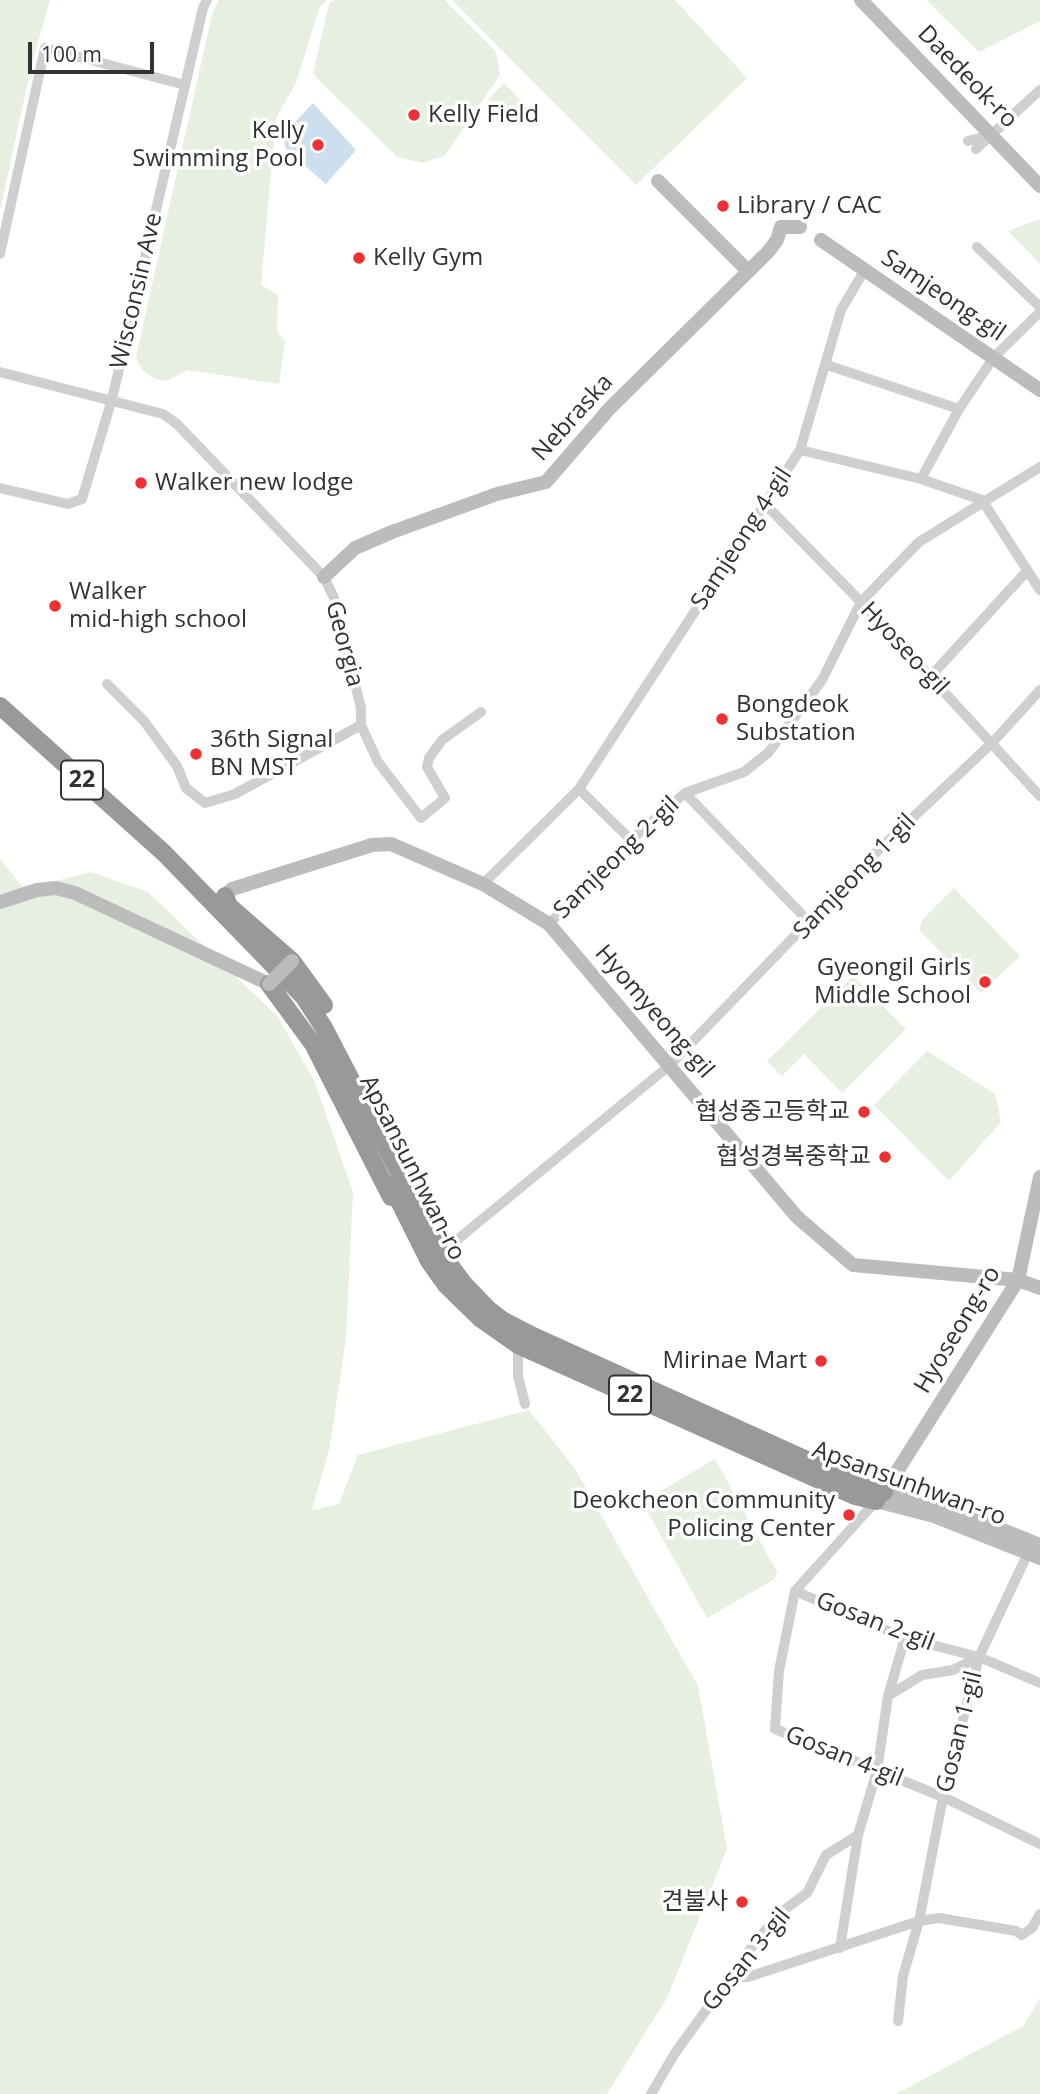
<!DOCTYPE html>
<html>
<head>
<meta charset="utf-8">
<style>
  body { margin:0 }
  #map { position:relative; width:1040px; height:2094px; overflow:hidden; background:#fff; font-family:"Open Sans",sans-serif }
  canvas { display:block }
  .scale { position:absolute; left:28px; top:42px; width:126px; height:32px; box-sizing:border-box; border:4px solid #323232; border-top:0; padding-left:9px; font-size:21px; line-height:24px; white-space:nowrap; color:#323232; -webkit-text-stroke:5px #fff; paint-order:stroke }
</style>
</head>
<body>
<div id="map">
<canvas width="1040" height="2094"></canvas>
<div class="scale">100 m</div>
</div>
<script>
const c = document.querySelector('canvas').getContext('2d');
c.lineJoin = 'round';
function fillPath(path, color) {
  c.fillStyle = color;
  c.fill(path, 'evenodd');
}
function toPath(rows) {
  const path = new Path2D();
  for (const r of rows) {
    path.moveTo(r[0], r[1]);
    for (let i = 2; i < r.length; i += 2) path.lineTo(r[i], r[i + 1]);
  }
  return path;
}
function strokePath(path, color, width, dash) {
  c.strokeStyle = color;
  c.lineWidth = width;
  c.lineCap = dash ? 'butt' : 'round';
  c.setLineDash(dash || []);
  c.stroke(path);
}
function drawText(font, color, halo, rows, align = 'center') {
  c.font = font + ' "Open Sans","Noto Sans KR",sans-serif';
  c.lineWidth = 7;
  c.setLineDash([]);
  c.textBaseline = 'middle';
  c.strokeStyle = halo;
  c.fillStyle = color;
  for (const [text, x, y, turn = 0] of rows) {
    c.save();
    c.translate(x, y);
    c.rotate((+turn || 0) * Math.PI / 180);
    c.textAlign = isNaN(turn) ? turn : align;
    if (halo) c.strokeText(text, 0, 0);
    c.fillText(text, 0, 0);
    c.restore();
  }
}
const green = toPath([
  [0,0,50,0,31,67,0,211],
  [219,0,327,0,320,6,296,83,276,118,261,285,278,295,277,331,285,341,279,384,188,370,167,381,155,379,142,370,136,357,212,14],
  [334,0,445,0,496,52,500,75,445,155,424,163,397,157,313,74,329,4],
  [452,0,675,0,747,78,636,185],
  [926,0,1040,0,1040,21,979,52],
  [504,83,524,103,508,119,488,99],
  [1040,219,1040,264,1008,231],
  [0,859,24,889,91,872,148,892,278,1017,314,1080,353,1192,346,1338,330,1446,312,1510,339,1504,358,1455,529,1410,575,1469,698,1686,727,1849,667,1998,607,2094,0,2094],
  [954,888,1020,956,981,993,919,930,923,919],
  [853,976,906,1029,842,1093,804,1054,782,1076,767,1061],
  [927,1051,995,1094,1001,1122,949,1181,874,1105],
  [715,1459,777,1572,775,1579,707,1618,642,1502],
  [1040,1998,1040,2094,896,2094,1023,2026]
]);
const water = toPath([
  [313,103,356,150,326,184,286,149,282,136]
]);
const street = toPath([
  [968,141,987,136],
  [976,149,1040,90],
  [977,247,1040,307],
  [0,254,45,48,185,85],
  [827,365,959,409],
  [0,372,163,414,177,424,324,577,334,598,361,708,361,725,378,762,421,818,445,798,427,767,429,758,442,740,481,712],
  [800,450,921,479,982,500,1040,590],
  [921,479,959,409,994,357,1040,312],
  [0,488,68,504,82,499,112,399,203,8,207,0],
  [765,504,861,602,1040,796],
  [930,677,1027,571],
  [107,684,144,721,177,766,186,788,205,803,235,794,361,725],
  [579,789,631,840],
  [685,793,810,923],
  [483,884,579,789,800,450,841,310,864,271],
  [549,924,631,840,685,793,744,772,768,753,822,680,861,602,919,542,1040,467],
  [441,1253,670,1065,873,855,992,743,1040,690],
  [518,1345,518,1376,525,1404],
  [795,1591,779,1671,775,1729,943,1797,1040,1844],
  [795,1591,905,1638,979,1657,1040,1683],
  [795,1591,877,1500],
  [888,1696,922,1675,953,1670,979,1657],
  [840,1948,858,1835,877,1771,888,1696,905,1638],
  [728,1978,748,1977,919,1921,939,1918,1016,1931,1022,1935,1032,1928,1040,1914],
  [898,2021,903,1976,919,1921,943,1797,979,1657,1028,1553],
  [651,2094,675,2053,754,1944,780,1913,807,1893,826,1855,858,1835]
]);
const secondary = toPath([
  [861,0,1040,186],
  [658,181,748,271],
  [821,240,1040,390],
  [324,577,355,548,392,532,497,494,546,482,610,408,768,252,777,240,781,227,800,227],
  [225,896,232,889,372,845,391,844,483,884,549,924,797,1217,853,1265,1018,1280,1040,1288],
  [0,902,37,890,56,888,75,893,269,984],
  [1040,1177,1018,1280,884,1492,928,1500,1040,1545],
  [876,1501,934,1516,1040,1558]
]);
const highway = toPath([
  [0,706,164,853,304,997,324,1028,441,1253,464,1284,489,1310,502,1320,533,1336,864,1486,884,1492],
  [225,896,229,906,292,961,324,1005],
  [269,984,313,1044,391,1197],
  [391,1185,429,1261,446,1285,481,1319,518,1345,855,1496,876,1501]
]);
const secondaryBridge = toPath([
  [269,984,292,961]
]);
const markers = [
  [414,115,7,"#ee3032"],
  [318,145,7,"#ee3032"],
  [723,206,7,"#ee3032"],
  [359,258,7,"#ee3032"],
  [141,483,7,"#ee3032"],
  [55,606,7,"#ee3032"],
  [722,719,7,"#ee3032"],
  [196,754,7,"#ee3032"],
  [985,982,7,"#ee3032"],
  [864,1112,7,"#ee3032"],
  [885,1157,7,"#ee3032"],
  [821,1361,7,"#ee3032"],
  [849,1515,7,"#ee3032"],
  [742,1902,7,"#ee3032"]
];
const shields = [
  [82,780,42],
  [630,1395,42]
];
const shieldNames = [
  ["22",82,780],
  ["22",630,1395]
];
const streetNames = [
  ["Daedeok-ro",967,77,46],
  ["Wisconsin Ave",137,291,-77],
  ["Samjeong-gil",943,296,34],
  ["Nebraska",573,418,-48],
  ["Samjeong 4-gil",742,539,-57],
  ["Georgia",344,644,75],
  ["Hyoseo-gil",904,649,47],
  ["Samjeong 2-gil",617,858,-44],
  ["Samjeong 1-gil",855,877,-46],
  ["Hyomyeong-gil",654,1012,49],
  ["Apsansunhwan-ro",412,1168,63],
  ["Hyoseong-ro",958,1330,-59],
  ["Apsansunhwan-ro",909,1484,20],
  ["Gosan 2-gil",875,1622,21],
  ["Gosan 1-gil",960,1732,-76],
  ["Gosan 4-gil",844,1757,22],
  ["Gosan 3-gil",747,1960,-51]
];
const poiNames = [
  ["Kelly Field",428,115],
  ["Kelly",304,131,"right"],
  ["Swimming Pool",304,159,"right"],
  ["Library / CAC",737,206],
  ["Kelly Gym",373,258],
  ["Walker new lodge",155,483],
  ["Walker",69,592],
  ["mid-high school",69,620],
  ["Bongdeok",736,705],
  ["Substation",736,733],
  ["36th Signal",210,740],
  ["BN MST",210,768],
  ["Gyeongil Girls",971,968,"right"],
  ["Middle School",971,996,"right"],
  ["협성중고등학교",850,1112,"right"],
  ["협성경복중학교",871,1157,"right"],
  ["Mirinae Mart",807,1361,"right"],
  ["Deokcheon Community",835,1501,"right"],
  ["Policing Center",835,1529,"right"],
  ["견불사",728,1902,"right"]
];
fillPath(green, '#e7efe0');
fillPath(water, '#ccdfef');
strokePath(street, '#cfcfcf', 10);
strokePath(secondary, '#bcbcbc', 14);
strokePath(highway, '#999', 18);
strokePath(secondaryBridge, '#bcbcbc', 14);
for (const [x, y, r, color] of markers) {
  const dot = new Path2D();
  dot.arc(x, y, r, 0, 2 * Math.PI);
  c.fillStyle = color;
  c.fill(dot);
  strokePath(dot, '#fff', 2.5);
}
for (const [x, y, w] of shields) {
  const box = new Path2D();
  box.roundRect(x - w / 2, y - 19.5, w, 39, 5);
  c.fillStyle = '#fff';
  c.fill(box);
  strokePath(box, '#323232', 2);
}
drawText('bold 23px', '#323232', null, shieldNames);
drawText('24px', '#323232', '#fff', streetNames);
drawText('24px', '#323232', '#fff', poiNames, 'left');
</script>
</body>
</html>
